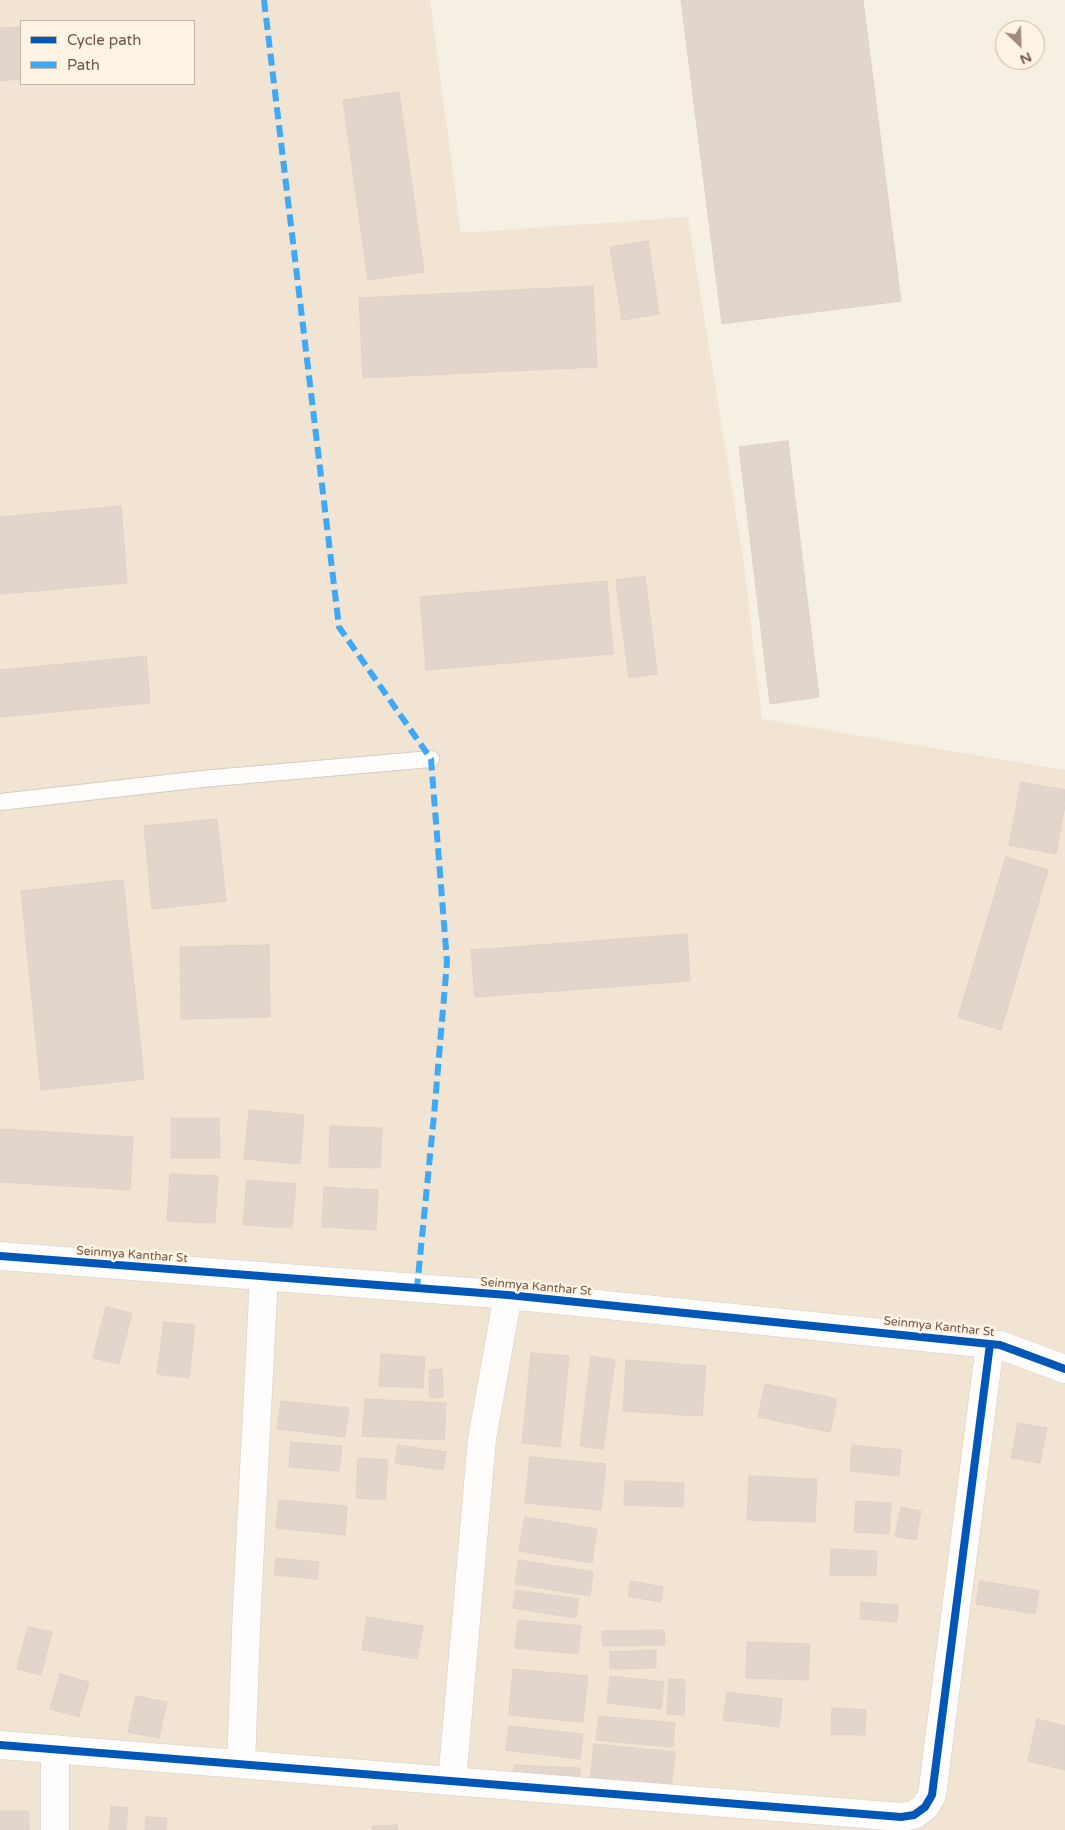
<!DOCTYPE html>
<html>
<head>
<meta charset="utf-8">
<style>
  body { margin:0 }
  #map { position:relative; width:1065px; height:1830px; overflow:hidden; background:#f6efe4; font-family:"Varela Round",sans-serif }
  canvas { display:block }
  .legend { position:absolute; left:20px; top:20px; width:175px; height:65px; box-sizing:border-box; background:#fff4e4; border:1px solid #c7b4a4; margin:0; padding:6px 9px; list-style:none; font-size:15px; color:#745444 }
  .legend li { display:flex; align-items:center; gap:10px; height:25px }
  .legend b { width:25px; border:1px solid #c7b4a4 }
  .north { position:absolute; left:995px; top:20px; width:50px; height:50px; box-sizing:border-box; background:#fff4e4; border:1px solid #c7b4a4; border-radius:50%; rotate:156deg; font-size:14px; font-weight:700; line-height:20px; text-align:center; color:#745444 }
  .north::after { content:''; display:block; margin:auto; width:18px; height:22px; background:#a28a7c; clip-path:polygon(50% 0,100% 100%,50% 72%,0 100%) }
</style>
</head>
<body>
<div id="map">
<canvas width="1065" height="1830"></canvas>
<ul class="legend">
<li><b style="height:6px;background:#0057b8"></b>Cycle path</li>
<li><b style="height:6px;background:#3fa9f5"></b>Path</li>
</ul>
<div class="north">N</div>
</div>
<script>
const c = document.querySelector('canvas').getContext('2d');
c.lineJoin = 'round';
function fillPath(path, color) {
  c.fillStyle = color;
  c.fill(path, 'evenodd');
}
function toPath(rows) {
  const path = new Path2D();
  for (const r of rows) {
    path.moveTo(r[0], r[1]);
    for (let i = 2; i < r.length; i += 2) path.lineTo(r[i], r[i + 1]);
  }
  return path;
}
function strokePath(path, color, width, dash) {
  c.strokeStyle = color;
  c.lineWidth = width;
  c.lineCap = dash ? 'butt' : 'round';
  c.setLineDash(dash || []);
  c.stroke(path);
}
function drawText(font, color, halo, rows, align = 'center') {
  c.font = font + ' "Varela Round",sans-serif';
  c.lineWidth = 5;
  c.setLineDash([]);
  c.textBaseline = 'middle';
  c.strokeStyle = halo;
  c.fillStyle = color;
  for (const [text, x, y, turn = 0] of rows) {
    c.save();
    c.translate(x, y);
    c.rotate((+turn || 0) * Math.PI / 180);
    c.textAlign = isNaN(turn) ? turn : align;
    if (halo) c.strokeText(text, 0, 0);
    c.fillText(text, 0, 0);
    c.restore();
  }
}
const residential = toPath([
  [0,0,430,0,461,233,688,217,743,557,762,719,1065,770,1065,1830,0,1830],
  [21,21,194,21,194,84,21,84]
]);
const building = toPath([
  [681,0,863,0,901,301,722,324,681,0],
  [21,27,21,79,0,81,0,28,21,27],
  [399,92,424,272,368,280,343,100,399,92],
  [648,241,659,314,622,320,610,247,648,241],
  [593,286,597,367,363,378,359,298,593,286],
  [788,441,819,697,770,704,739,447,788,441],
  [121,506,127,583,0,594,0,517,121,506],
  [645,576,657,674,629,678,616,580,645,576],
  [607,581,613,654,426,670,420,597,607,581],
  [146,656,150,703,0,717,0,670,146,656],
  [1021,782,1065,790,1065,805,1056,854,1009,845,1021,782],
  [217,819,226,901,152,909,144,826,217,819],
  [1006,857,1048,870,1001,1030,958,1017,1006,857],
  [123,880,144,1079,41,1090,21,891,123,880],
  [687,934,690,981,475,997,471,950,687,934],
  [269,945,270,1017,181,1019,180,947,269,945],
  [249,1110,304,1115,300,1164,244,1159,249,1110],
  [171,1118,219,1118,220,1158,171,1158,171,1118],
  [330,1126,382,1128,380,1168,329,1167,330,1126],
  [0,1129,133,1137,130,1190,0,1182,0,1129],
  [170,1174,218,1176,215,1223,167,1221,170,1174],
  [247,1180,296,1184,292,1228,243,1225,247,1180],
  [324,1187,378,1190,376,1230,322,1227,324,1187],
  [106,1307,132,1313,119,1364,93,1358,106,1307],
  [164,1322,195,1325,189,1378,157,1374,164,1322],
  [531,1353,569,1356,560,1447,522,1443,531,1353],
  [381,1354,425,1357,423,1388,379,1386,381,1354],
  [591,1356,615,1360,603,1449,580,1446,591,1356],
  [626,1360,706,1366,702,1416,623,1411,626,1360],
  [442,1369,443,1397,430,1398,429,1370,442,1369],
  [765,1384,837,1399,830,1432,758,1417,765,1384],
  [365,1399,446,1403,444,1440,362,1436,365,1399],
  [281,1401,349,1408,345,1437,277,1429,281,1401],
  [1018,1423,1047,1428,1040,1463,1011,1458,1018,1423],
  [291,1442,342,1446,339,1471,289,1467,291,1442],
  [398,1445,446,1452,443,1470,395,1463,398,1445],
  [852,1445,901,1450,899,1476,850,1471,852,1445],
  [530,1457,606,1464,601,1510,525,1503,530,1457],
  [358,1458,388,1460,385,1500,356,1498,358,1458],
  [749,1476,817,1479,815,1522,747,1520,749,1476],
  [625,1481,684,1483,683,1507,624,1505,625,1481],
  [279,1500,347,1506,345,1535,276,1528,279,1500],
  [856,1501,891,1503,889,1534,854,1532,856,1501],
  [901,1507,921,1511,916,1540,895,1536,901,1507],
  [525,1517,597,1529,592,1563,519,1551,525,1517],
  [831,1549,877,1551,876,1576,830,1575,831,1549],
  [276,1558,319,1562,317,1579,274,1575,276,1558],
  [519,1560,593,1572,590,1596,515,1584,519,1560],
  [631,1581,663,1587,661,1602,628,1596,631,1581],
  [980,1581,1039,1591,1035,1614,976,1604,980,1581],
  [516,1590,579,1599,576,1618,513,1608,516,1590],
  [861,1602,898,1605,897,1622,860,1619,861,1602],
  [367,1617,423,1626,417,1659,362,1650,367,1617],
  [518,1620,581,1626,578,1654,515,1648,518,1620],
  [28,1627,52,1632,41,1675,17,1669,28,1627],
  [664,1630,665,1645,603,1646,602,1631,664,1630],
  [747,1642,810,1644,808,1680,746,1678,747,1642],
  [656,1650,656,1668,610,1669,610,1652,656,1650],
  [513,1669,588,1676,583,1722,509,1715,513,1669],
  [60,1674,89,1682,79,1717,50,1709,60,1674],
  [610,1676,664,1682,661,1709,607,1703,610,1676],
  [669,1679,685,1680,684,1715,667,1714,669,1679],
  [727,1692,782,1699,779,1727,723,1720,727,1692],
  [136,1696,167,1702,159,1738,128,1732,136,1696],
  [832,1708,866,1710,865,1735,831,1734,832,1708],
  [599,1716,675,1723,673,1747,596,1740,599,1716],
  [1037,1719,1065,1726,1065,1770,1028,1761,1037,1719],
  [509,1726,583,1734,580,1759,506,1750,509,1726],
  [594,1744,675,1752,671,1789,590,1781,594,1744],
  [514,1765,580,1768,580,1784,513,1780,514,1765],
  [111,1806,128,1808,126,1830,109,1830,111,1806],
  [0,1811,29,1811,29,1830,0,1830,0,1811],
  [146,1817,167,1818,166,1830,145,1830,146,1817],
  [397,1825,398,1830,372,1830,372,1826,397,1825]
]);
const service = toPath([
  [0,802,202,779,431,759]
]);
const minor = toPath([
  [0,1256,508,1295,1000,1345,1065,1369],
  [0,1745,901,1817,914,1815,925,1807,932,1795,990,1344],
  [55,1749,55,1830],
  [241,1764,247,1606,264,1276],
  [452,1781,482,1439,508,1295]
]);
const quiet = toPath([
  [264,0,339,627,431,759,447,962,434,1115,417,1288]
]);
const cycleway = toPath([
  [0,1256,508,1295,1000,1345,1065,1369],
  [0,1745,901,1817,914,1815,925,1807,932,1795,990,1344]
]);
const streetNames = [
  ["Seinmya Kanthar St",132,1255,4],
  ["Seinmya Kanthar St",536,1287,5],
  ["Seinmya Kanthar St",939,1327,6]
];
fillPath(residential, '#f2e4d3');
fillPath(building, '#e2d6cc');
strokePath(building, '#dfd1c6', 1);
strokePath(service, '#d7ccc3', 18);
strokePath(minor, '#d7ccc3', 29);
strokePath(service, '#fefdfb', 16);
strokePath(minor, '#fefdfb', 28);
strokePath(quiet, '#3fa9f5', 6, [12, 6]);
strokePath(cycleway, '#0057b8', 8);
drawText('12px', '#745444', '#fff4e4', streetNames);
</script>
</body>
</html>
